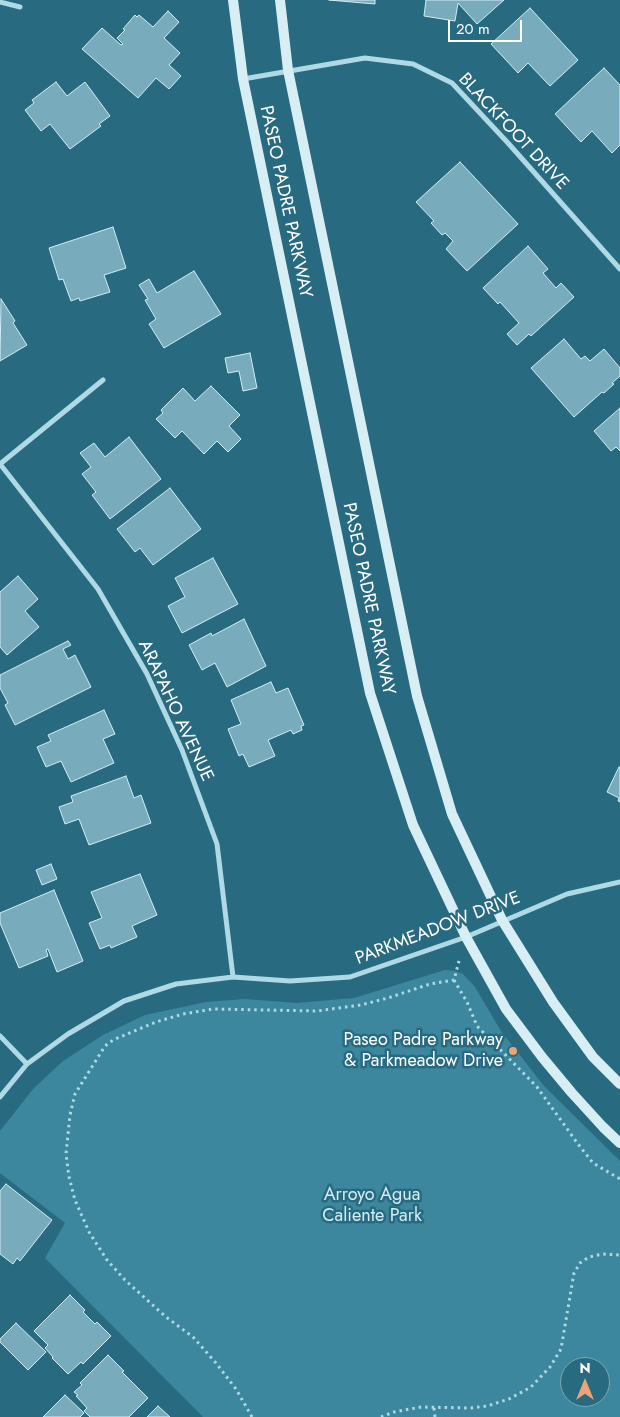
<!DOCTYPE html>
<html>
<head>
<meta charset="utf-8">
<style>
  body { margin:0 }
  #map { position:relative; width:620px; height:1417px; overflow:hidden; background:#286b80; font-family:Jost,sans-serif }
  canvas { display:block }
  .north { position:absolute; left:560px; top:1357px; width:50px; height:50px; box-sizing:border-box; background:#286b80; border:1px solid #7ea6b3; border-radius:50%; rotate:0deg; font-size:14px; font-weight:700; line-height:20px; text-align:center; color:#fff }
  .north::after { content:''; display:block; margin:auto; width:18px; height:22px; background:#eda375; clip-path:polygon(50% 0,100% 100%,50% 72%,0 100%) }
  .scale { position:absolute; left:448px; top:20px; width:74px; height:22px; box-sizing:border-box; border:2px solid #fff; border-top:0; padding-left:6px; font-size:15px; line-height:18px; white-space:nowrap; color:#fff; -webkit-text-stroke:4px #286b80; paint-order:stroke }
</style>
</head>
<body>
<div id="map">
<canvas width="620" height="1417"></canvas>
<div class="north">N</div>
<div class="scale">20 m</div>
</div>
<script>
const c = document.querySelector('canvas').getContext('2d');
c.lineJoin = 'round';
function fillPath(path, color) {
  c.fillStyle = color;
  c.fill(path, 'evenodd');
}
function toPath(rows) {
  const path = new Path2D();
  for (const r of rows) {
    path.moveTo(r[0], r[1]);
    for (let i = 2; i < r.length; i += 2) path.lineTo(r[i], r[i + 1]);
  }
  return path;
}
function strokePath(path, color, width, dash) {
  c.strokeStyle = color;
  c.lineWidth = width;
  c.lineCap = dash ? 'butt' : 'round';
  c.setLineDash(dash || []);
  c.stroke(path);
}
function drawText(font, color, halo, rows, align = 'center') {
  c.font = font + ' Jost,sans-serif';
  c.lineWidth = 5;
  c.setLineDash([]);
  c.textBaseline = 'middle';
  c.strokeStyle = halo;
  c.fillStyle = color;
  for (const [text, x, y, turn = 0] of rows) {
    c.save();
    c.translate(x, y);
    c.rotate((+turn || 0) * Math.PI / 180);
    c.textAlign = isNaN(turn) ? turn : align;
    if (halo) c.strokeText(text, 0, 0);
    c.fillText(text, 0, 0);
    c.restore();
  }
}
const green = toPath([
  [445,970,455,971,463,974,475,987,501,1031,544,1086,620,1161,620,1417,203,1417,45,1258,65,1223,0,1173,0,1131,33,1089,63,1061,103,1035,145,1015,206,1002,245,999,297,1003,354,998],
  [570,1367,600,1367,600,1397,570,1397]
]);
const building = toPath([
  [329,0,375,0,375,4,329,0],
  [426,0,504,0,477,24,458,3,455,21,424,16,426,0],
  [530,8,578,60,550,86,528,63,518,73,491,44,530,8],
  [168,11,179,22,164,38,180,53,169,65,181,76,169,89,156,78,138,98,82,49,102,28,121,45,123,44,117,38,125,30,123,29,135,15,137,17,139,15,153,27,168,11],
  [604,68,620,85,620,145,612,153,592,131,581,142,555,114,604,68],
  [56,82,67,96,85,82,110,116,99,124,101,126,70,149,50,124,41,131,25,110,34,103,32,100,56,82],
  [460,162,518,224,467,271,446,249,453,241,445,233,442,235,431,223,434,221,416,202,460,162],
  [113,227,126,268,104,275,110,292,80,301,79,298,71,301,63,279,59,280,49,248,113,227],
  [528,246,548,269,543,273,556,288,561,283,574,297,531,336,529,334,517,345,507,334,519,323,500,302,498,304,483,288,528,246],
  [194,271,221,314,164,348,149,324,156,319,145,300,148,299,139,285,149,279,157,293,194,271],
  [1,299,15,321,13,323,27,345,0,361,1,299],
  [564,339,581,359,585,356,590,361,604,349,620,368,620,376,612,383,614,384,604,393,602,392,574,417,531,368,564,339],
  [250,353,257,388,243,391,239,371,228,373,225,358,250,353],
  [211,386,240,415,229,426,241,439,228,452,217,441,204,454,182,431,175,438,156,419,163,413,161,410,183,388,195,401,211,386],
  [620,408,620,451,616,447,611,451,594,431,620,408],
  [129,437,161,479,110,519,92,495,96,492,82,474,91,467,80,453,94,443,105,457,129,437],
  [170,488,201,529,153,565,140,548,135,552,117,529,170,488],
  [213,558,238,604,182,633,168,606,185,597,175,578,213,558],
  [18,576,38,599,25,611,39,627,7,655,0,647,0,592,18,576],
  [244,619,266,666,227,687,215,663,202,670,189,645,211,633,212,636,244,619],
  [68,641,71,645,63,649,68,659,75,655,91,687,15,725,5,705,8,703,0,688,0,675,68,641],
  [271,682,276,693,288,688,304,725,301,726,302,730,293,734,291,730,268,740,275,756,249,767,243,754,239,756,228,729,241,724,231,700,271,682],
  [104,710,115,734,103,739,114,763,71,782,61,761,46,767,37,747,51,741,48,735,104,710],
  [619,767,620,768,620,802,618,801,619,798,607,792,619,767],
  [126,776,134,798,141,795,151,823,89,845,79,819,65,824,59,807,73,802,71,796,126,776],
  [51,864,57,879,42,885,36,870,51,864],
  [140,874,157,915,132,926,137,937,111,948,110,945,100,949,89,923,102,918,91,892,140,874],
  [54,890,83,961,57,972,48,949,46,950,48,956,19,968,0,923,0,913,54,890],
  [6,1184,52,1220,20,1261,17,1258,13,1264,0,1254,0,1191,6,1184],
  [70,1295,85,1310,83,1312,95,1324,97,1322,111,1336,83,1364,81,1362,68,1374,52,1358,53,1357,45,1348,48,1345,34,1331,70,1295],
  [16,1323,46,1352,28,1370,0,1342,0,1339,16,1323],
  [108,1355,124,1371,122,1372,148,1398,129,1417,90,1417,84,1411,87,1408,76,1396,78,1395,74,1392,82,1385,80,1383,108,1355],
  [65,1395,84,1413,80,1417,43,1417,65,1395],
  [158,1406,170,1417,147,1417,158,1406]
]);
const path = toPath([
  [454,980,467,1002,477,1026,537,1087,578,1144,593,1163,620,1179],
  [434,1408,435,1417],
  [252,1417,236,1389,216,1363,193,1337,166,1317,125,1280,107,1260,89,1232,75,1200,69,1177,66,1154,70,1115,75,1094,105,1046,113,1040,156,1022,183,1014,213,1009,317,1011,361,1005,388,998,430,984,454,980,459,961],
  [381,1417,394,1412,421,1407,470,1408,487,1406,509,1399,531,1387,550,1367,561,1349,574,1273,580,1263,589,1257,603,1254,620,1255]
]);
const minor = toPath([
  [0,2,20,7],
  [243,79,365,58,413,64,452,83,508,143,620,269],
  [0,464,98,589,147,674,182,750,217,844,233,977],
  [0,464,103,380],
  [0,1036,27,1064],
  [0,1097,27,1064,68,1034,124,1001,176,984,233,977,290,981,350,977,466,937,567,894,620,882]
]);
const secondary = toPath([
  [233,0,243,79,370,693,413,825,466,937,506,1009,542,1057,572,1093,603,1127,620,1143],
  [280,0,288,70,417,696,452,814,502,920,553,1002,593,1057,620,1084]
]);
const markers = [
  [513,1051,5,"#eda375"]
];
const streetNames = [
  ["BLACKFOOT DRIVE",513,132,47],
  ["PASEO PADRE PARKWAY",285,202,78],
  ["PASEO PADRE PARKWAY",368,599,78],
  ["ARAPAHO AVENUE",175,711,65],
  ["PARKMEADOW DRIVE",438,929,-21]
];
const poiNames = [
  ["Paseo Padre Parkway",503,1041],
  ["& Parkmeadow Drive",503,1062]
];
const parkNames = [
  ["Arroyo Agua",372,1196],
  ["Caliente Park",372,1217]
];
fillPath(green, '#3c879d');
fillPath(building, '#78acbc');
strokePath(building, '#d2edf5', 1);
strokePath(path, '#afd9e5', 3, [2.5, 4]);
strokePath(minor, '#afd9e5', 5);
strokePath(secondary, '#d8eef5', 10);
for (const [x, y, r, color] of markers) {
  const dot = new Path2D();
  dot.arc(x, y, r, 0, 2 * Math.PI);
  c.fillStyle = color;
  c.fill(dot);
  strokePath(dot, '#286b80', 2);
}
drawText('18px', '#fff', '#286b80', streetNames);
drawText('18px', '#fff', '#286b80', poiNames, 'right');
drawText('18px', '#d2edf5', '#286b80', parkNames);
</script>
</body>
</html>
